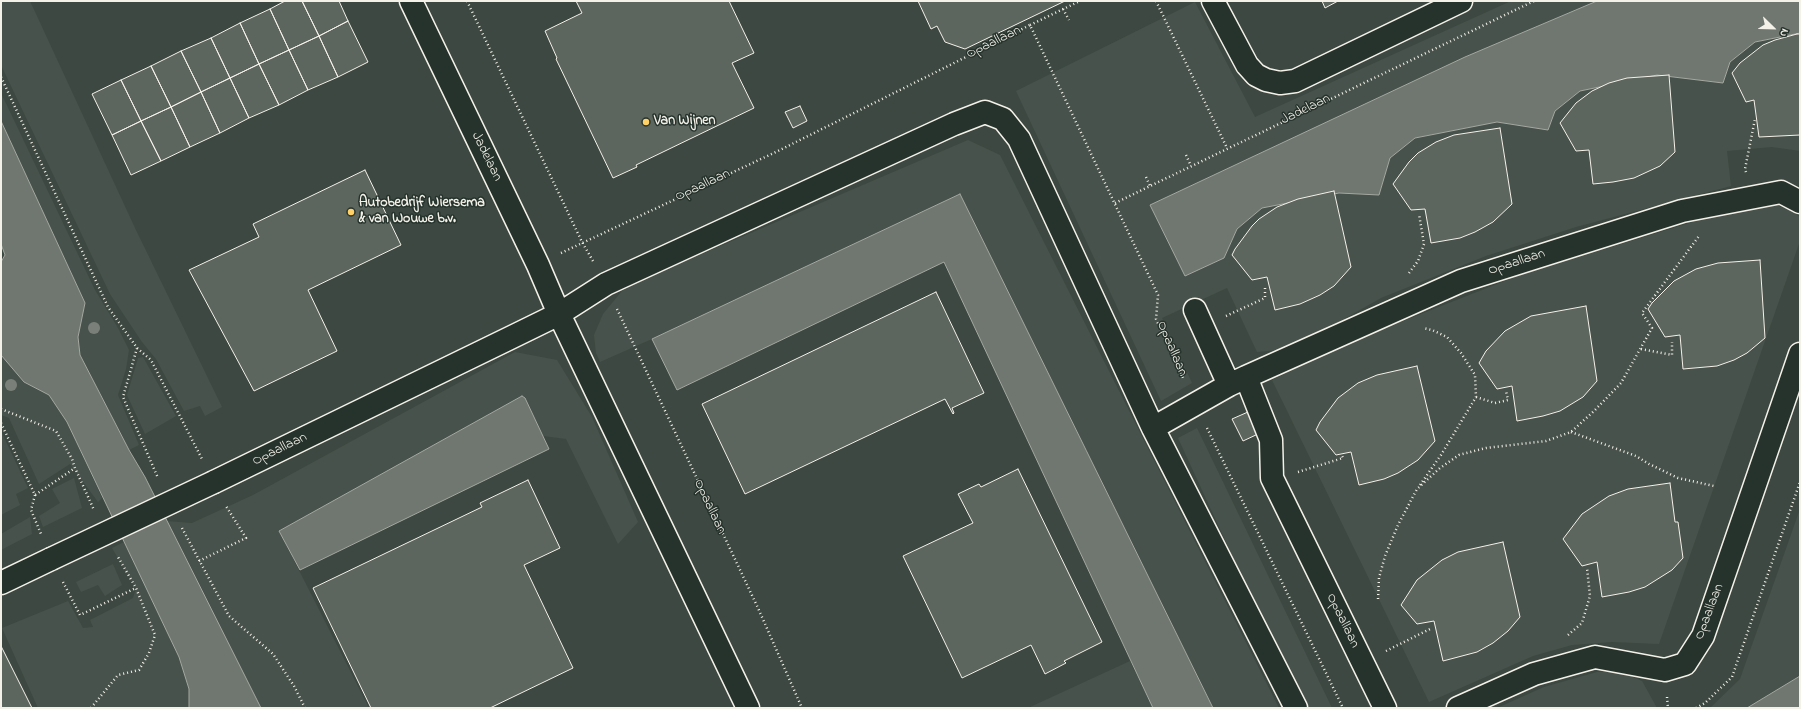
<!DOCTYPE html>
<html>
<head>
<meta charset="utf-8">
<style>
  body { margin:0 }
  #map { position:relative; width:1801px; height:709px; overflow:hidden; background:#2e3b34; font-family:"Indie Flower",sans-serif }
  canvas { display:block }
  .frame { position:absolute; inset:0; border:2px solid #f4f1e8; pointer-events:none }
  .north { position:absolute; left:1753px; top:8px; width:40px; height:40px; -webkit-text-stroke:3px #26332d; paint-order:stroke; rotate:113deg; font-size:11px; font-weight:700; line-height:16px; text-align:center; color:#f4f1e8 }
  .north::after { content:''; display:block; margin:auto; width:14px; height:18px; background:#f4f1e8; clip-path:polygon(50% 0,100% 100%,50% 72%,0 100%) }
</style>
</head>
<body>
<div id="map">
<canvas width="1801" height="709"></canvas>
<div class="frame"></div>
<div class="north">N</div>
</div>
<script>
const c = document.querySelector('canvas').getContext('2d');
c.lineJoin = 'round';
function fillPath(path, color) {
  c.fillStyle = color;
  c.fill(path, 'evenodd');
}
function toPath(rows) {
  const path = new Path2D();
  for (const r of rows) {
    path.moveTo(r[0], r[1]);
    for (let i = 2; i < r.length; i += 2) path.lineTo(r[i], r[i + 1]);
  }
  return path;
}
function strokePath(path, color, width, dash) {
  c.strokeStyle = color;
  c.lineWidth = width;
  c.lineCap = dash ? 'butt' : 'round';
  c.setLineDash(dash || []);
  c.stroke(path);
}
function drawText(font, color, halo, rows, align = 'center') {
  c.font = font + ' "Indie Flower",sans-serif';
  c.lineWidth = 3;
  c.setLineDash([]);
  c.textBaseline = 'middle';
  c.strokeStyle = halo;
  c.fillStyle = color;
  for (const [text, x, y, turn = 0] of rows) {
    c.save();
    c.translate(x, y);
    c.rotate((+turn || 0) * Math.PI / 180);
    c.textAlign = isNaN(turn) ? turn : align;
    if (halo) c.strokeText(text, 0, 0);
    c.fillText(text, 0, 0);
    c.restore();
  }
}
const built = toPath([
  [1,1,1800,1,1800,708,1,708]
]);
const green = toPath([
  [1,1,30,1,135,228,222,407,205,416,200,406,184,411,156,359,142,342,110,294,1,65],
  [1511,1,1597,1,1465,57,1150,205,1224,258,1237,229,1262,208,1339,193,1379,195,1390,158,1415,138,1497,122,1548,130,1555,111,1580,91,1657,75,1723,83,1730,62,1755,42,1800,33,1800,151,1772,147,1727,151,1731,186,1576,227,1486,256,1381,298,1291,349,1257,352,1227,288,1162,318,1192,383,1161,401,1016,91,1195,2,1255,117],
  [1,93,95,290,118,328,129,350,126,369,118,395,139,445,129,450,80,355,78,337,85,303,1,121],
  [968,140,1000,155,1279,708,1213,708,960,194,652,339,600,362,596,353,594,335,603,314,622,291,648,277],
  [1770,203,1790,210,1800,217,1800,241,1659,644,1612,642,1572,645,1533,656,1429,702,1272,380,1350,342,1520,275,1732,210],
  [515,352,557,360,592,417,638,522,618,544,566,439,543,436,522,396,279,531,369,708,261,708,166,521,192,523,253,495],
  [1,355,24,382,49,395,67,422,102,498,98,502,70,464,39,484,9,418,1,415],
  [143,357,176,416,145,434,127,395,138,358],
  [1197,428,1332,708,1306,708,1279,657,1178,438],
  [1,431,28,488,16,494,20,505,1,515],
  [74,478,82,508,43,527,39,516,60,503,52,489],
  [1800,509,1800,676,1747,708,1710,708,1740,679],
  [30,517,32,534,1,550,1,534],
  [124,542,179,657,189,689,189,708,38,708,2,628,68,601,83,628,93,627,90,620,133,598,136,588,112,548],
  [113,564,122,585,105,596,98,585,81,592,76,582],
  [1130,661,1153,708,1028,708],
  [1597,672,1621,672,1642,681,1657,708,1497,708,1544,687]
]);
const water = toPath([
  [1597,1,1800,1,1800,33,1755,42,1730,62,1723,83,1657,75,1580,91,1555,111,1548,130,1497,122,1415,138,1390,158,1379,195,1339,193,1262,208,1237,229,1224,258,1185,276,1150,205,1465,57,1597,1],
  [1,121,85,303,78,337,80,355,129,450,145,477,261,708,189,708,189,689,179,657,67,422,49,395,24,382,1,355,1,262,5,255,1,244,1,121],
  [960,194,1213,708,1153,708,944,262,677,390,652,339,960,194],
  [522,396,525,398,549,449,300,570,279,531,522,396],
  [1800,676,1800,708,1747,708,1800,676]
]);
const building = toPath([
  [285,1,302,1,319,36,289,50,270,9,285,1],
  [302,1,339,1,348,21,319,36,302,1],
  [576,1,729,1,754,53,732,63,754,108,636,165,637,167,613,178,556,59,557,58,545,31,582,13,576,1],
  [918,1,1065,1,965,49,945,42,937,26,931,29,918,1],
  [1322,1,1338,1,1325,8,1322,1],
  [270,9,289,50,259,64,240,23,270,9],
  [348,21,368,62,338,77,319,36,348,21],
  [240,23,259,64,230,78,211,38,240,23],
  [1797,34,1800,34,1800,135,1759,137,1754,100,1746,102,1732,73,1740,63,1763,45,1775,40,1797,34],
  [319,36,338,77,308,90,289,50,319,36],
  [211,38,230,78,201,92,181,51,211,38],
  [289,50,308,90,279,105,259,64,289,50],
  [181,51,201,92,171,107,151,66,181,51],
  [259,64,279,105,249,118,230,78,259,64],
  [151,66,171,107,141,121,121,80,151,66],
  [1669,75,1675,152,1660,166,1634,178,1613,182,1593,184,1589,150,1576,151,1560,123,1576,103,1592,91,1609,83,1627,78,1669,75],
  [230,78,249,118,220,133,201,92,230,78],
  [121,80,141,121,112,135,92,94,121,80],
  [201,92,220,133,190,147,171,107,201,92],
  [800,106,807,121,793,128,785,112,800,106],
  [171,107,190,147,161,161,141,121,171,107],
  [141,121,161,161,131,175,112,135,141,121],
  [1500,128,1512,204,1493,222,1475,232,1460,238,1431,243,1425,209,1411,210,1393,184,1409,162,1418,153,1436,142,1454,135,1500,128],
  [365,170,401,245,308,290,337,351,254,391,189,270,259,237,253,224,365,170],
  [1334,191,1351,267,1334,286,1320,295,1300,304,1275,310,1267,277,1252,280,1232,255,1235,249,1252,226,1259,219,1277,207,1298,199,1334,191],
  [1760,260,1765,338,1747,353,1734,360,1717,366,1683,369,1680,335,1665,337,1648,309,1652,303,1674,281,1696,269,1718,263,1760,260],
  [936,292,984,393,952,408,954,413,953,414,945,399,745,494,702,404,936,292],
  [1586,306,1597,381,1583,397,1560,411,1543,416,1517,421,1512,386,1497,389,1479,363,1486,351,1505,331,1531,316,1586,306],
  [1417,366,1435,441,1418,460,1398,473,1384,479,1359,485,1351,452,1336,455,1316,430,1320,422,1338,398,1358,383,1377,375,1417,366],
  [1248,412,1258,434,1243,441,1232,419,1248,412],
  [1018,469,1102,642,1064,661,1066,663,1045,674,1031,645,962,678,903,556,973,523,958,494,979,484,981,487,1018,469],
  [528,480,560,548,524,565,573,668,490,708,371,708,313,588,482,507,480,503,528,480],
  [1670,483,1675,522,1678,522,1683,558,1672,570,1645,587,1629,592,1602,597,1597,562,1582,566,1563,539,1582,514,1609,496,1628,489,1670,483],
  [1503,542,1520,617,1508,631,1493,643,1477,652,1443,661,1434,621,1417,624,1401,605,1417,580,1442,560,1458,552,1503,542],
  [1,646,32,708,1,708,1,646]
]);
const path = toPath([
  [467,1,582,242,593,261],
  [1156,1,1227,148],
  [1063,9,1069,20],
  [1030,25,1080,1],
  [1,77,108,307,137,348,151,360,202,459],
  [1186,155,1191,166],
  [1746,172,1745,169,1755,119],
  [1146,177,1150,186],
  [1115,203,1534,1],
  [561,253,778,151,1030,25,1158,295,1156,319,1184,380],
  [1409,273,1418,261,1424,244,1419,214],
  [617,309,758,608,802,708],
  [1226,316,1265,298,1265,285],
  [137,348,123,397,158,478],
  [1641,349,1672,355,1672,342],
  [1476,397,1495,403,1508,400,1506,391],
  [1,409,56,431,72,459,75,468,94,510],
  [1,423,35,495,75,468],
  [1207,428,1343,708],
  [1571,432,1636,456,1649,464,1678,478,1714,486],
  [1298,472,1343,458,1342,456],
  [1420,485,1441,455,1476,397,1475,375,1461,353,1447,337,1432,330,1423,328],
  [35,495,31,510,41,534],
  [182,528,229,616,273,654,294,686,305,708],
  [199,561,246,538,226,506],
  [63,582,80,615,136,588],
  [1378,599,1379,578,1385,556,1398,525,1417,489,1440,468,1459,455,1486,448,1546,441,1571,432,1594,411,1621,383,1652,328,1642,313,1699,236],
  [1568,635,1582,623,1590,596,1587,568],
  [1386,651,1430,629],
  [1667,697,1668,708],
  [91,708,118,675,139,670,149,653,155,635,136,588,118,557],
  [1696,708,1705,703,1732,677,1800,482]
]);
const minor = toPath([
  [411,1,538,265,559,314,748,708],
  [1213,1,1247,65,1256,75,1266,80,1280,83,1295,81,1461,1],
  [1195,310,1229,385,1246,377,1271,440,1272,478,1385,708],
  [1246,377,1461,281,1682,211,1781,192,1800,202],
  [1153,428,1229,385],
  [214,482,510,338,559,314,606,284,954,124,985,112,1003,119,1019,139,1153,428,1296,708],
  [1,583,51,559],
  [1458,708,1534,674,1595,657,1665,670,1685,664,1703,636,1800,354]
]);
const minorBridge = toPath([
  [51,559,214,482]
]);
const trees = [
  [94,328],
  [11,385]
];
const markers = [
  [646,122,4,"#ffd166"],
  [351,212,4,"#ffd166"]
];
const streetNames = [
  ["Opaallaan",994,43,-26],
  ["Jadelaan",1306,110,-26],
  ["Jadelaan",486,157,64],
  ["Opaallaan",703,186,-25],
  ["Opaallaan",1517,263,-18],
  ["Opaallaan",1171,349,67],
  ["Opaallaan",280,450,-26],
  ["Opaallaan",709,507,65],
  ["Opaallaan",1710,612,-69],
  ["Opaallaan",1342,621,64]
];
const poiNames = [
  ["Van Wijnen",654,122],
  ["Autobedrijf Wiersema",359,204],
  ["& van Wouwe b.v.",359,220]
];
fillPath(built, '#3c4841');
fillPath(green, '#48524c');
fillPath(water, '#6f7770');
strokePath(water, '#a4a8a0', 1);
fillPath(building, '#5c655e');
strokePath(building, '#f4f1e8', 1);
strokePath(minor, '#f4f1e8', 25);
strokePath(path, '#f4f1e8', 2.5, [1, 3]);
strokePath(minor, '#26332d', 22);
strokePath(minorBridge, '#f4f1e8', 25, []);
strokePath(minorBridge, '#26332d', 22);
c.fillStyle = '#7a8079';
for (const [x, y] of trees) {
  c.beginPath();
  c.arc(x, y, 6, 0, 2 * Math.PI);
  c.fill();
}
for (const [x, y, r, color] of markers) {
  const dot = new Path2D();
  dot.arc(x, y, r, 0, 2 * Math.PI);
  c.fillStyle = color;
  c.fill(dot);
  strokePath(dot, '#26332d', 1.5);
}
drawText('14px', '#f4f1e8', '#26332d', streetNames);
drawText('bold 14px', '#f4f1e8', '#26332d', poiNames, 'left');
</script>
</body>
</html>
